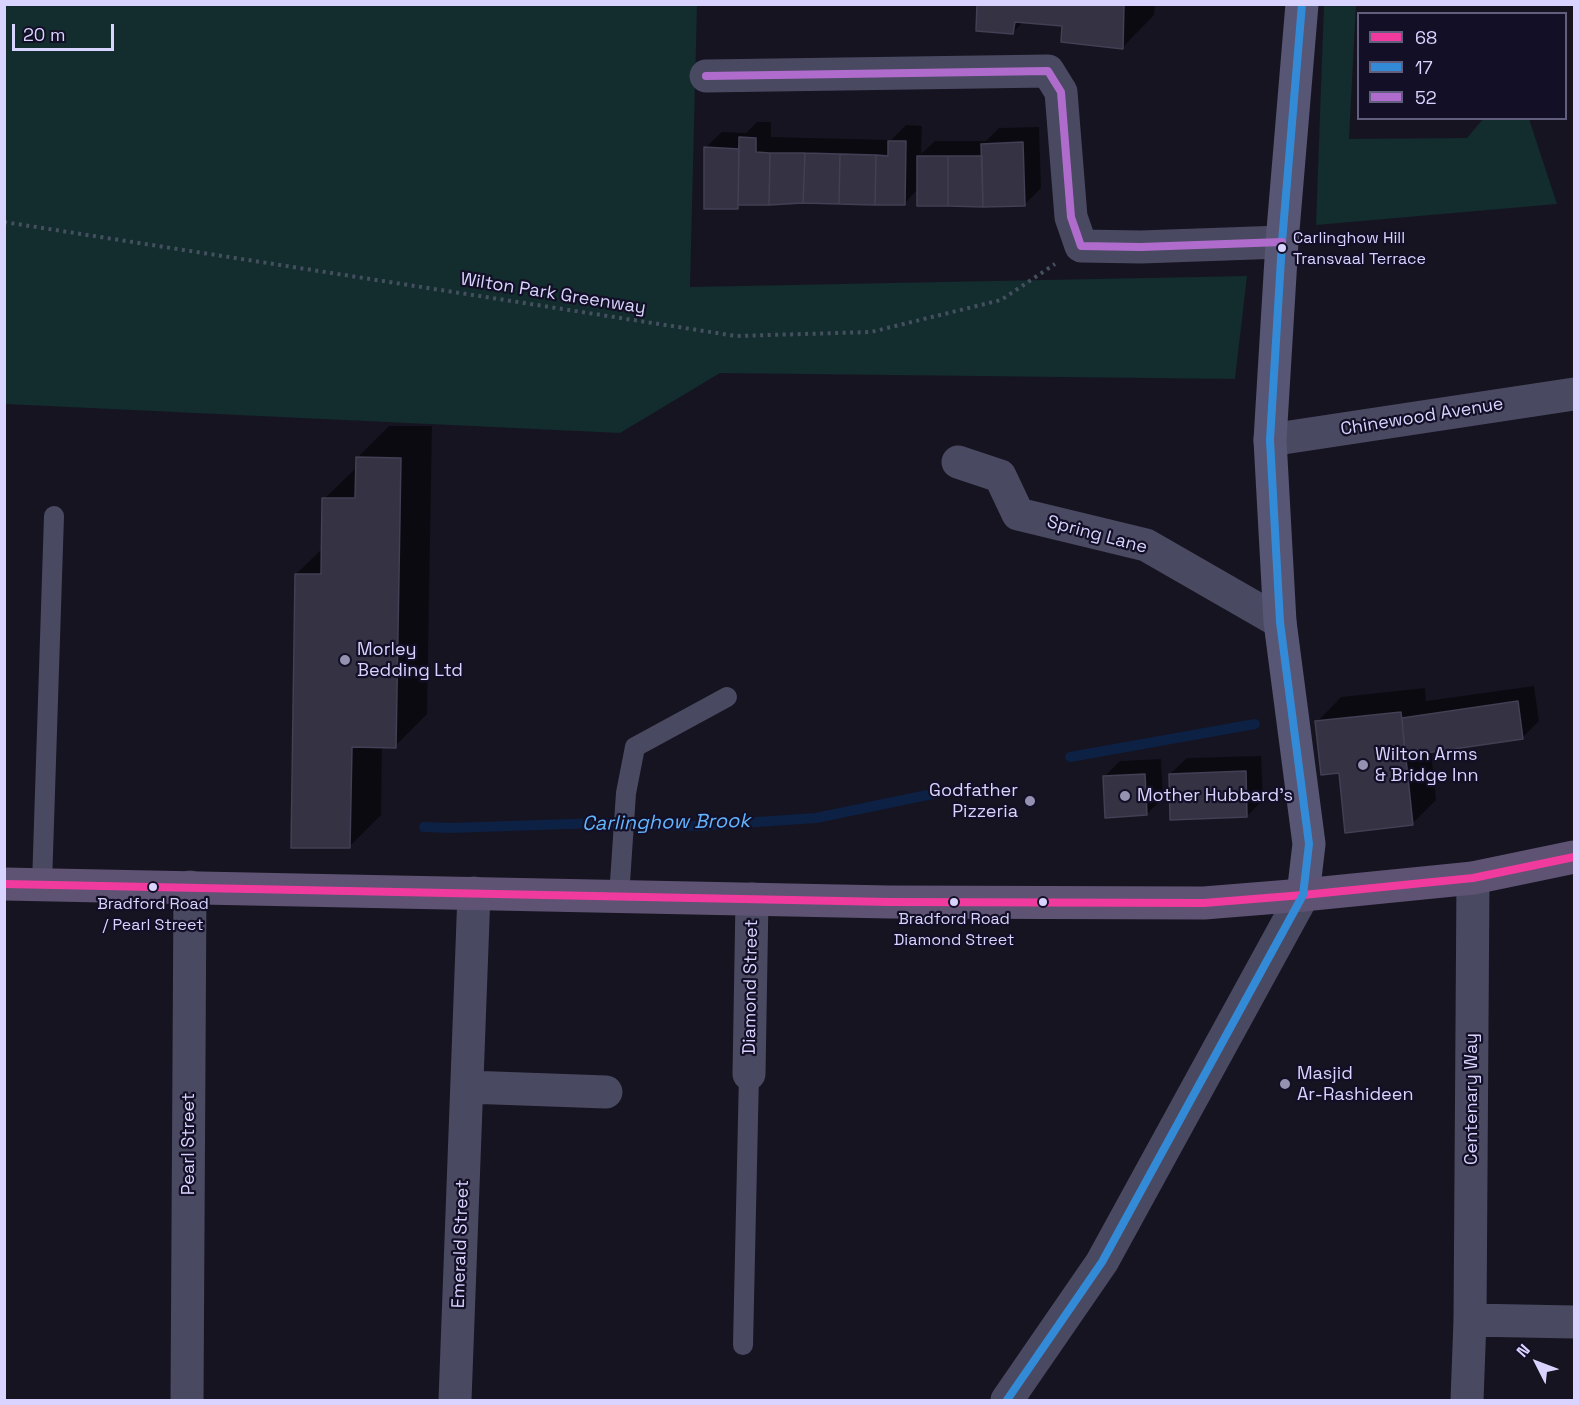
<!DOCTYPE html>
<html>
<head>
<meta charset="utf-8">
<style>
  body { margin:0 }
  #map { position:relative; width:1579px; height:1405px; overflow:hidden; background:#161421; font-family:"Space Grotesk",sans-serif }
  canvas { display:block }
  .frame { position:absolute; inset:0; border:6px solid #d9d4ff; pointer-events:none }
  .legend { position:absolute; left:1357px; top:12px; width:210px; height:108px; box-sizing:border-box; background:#130f26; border:2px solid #625e7d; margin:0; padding:8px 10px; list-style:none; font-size:18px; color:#d9d4ff }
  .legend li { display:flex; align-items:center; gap:12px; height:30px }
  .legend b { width:30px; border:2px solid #625e7d }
  .north { position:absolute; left:1507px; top:1333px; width:60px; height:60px; -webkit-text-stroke:4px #130f26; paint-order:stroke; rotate:312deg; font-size:16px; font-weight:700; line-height:24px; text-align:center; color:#d9d4ff }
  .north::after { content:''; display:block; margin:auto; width:21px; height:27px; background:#d9d4ff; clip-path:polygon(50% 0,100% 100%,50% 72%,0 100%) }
  .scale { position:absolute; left:12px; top:24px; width:102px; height:27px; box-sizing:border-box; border:3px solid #d9d4ff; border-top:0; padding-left:8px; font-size:18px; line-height:21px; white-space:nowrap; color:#d9d4ff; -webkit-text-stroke:4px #130f26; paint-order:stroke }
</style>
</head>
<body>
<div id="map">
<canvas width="1579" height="1405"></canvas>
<div class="frame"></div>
<ul class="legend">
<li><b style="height:8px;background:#f13a9d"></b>68</li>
<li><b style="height:8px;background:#338bd7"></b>17</li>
<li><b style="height:8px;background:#b06ccc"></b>52</li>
</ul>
<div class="north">N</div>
<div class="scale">20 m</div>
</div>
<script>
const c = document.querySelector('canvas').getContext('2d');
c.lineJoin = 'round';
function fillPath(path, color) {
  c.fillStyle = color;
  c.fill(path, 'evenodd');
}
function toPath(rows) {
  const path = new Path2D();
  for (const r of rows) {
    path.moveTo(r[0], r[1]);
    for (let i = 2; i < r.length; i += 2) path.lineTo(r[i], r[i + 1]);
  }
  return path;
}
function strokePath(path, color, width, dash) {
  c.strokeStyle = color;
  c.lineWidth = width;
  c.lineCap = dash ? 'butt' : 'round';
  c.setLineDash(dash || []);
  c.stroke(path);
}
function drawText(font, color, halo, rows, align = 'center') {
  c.font = font + ' "Space Grotesk",sans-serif';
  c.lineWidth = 4.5;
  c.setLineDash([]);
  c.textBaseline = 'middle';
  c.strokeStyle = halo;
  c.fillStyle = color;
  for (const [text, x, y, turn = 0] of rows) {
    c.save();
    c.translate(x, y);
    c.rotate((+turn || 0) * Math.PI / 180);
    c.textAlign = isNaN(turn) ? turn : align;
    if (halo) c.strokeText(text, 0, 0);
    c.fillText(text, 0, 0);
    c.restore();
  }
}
const green = toPath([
  [4,5,697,5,690,287,1247,276,1235,379,720,373,620,433,5,404],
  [1324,5,1356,5,1349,139,1467,138,1483,119,1529,119,1557,204,1316,225]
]);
const shadow = toPath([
  [979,4,1155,4,1154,15,1123,47,1064,24,1024,21,1013,32],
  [757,122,771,122,771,137,891,140,906,125,922,126,921,154,935,141,986,141,999,128,1039,127,1041,188,1025,204,918,189,904,204,803,202,742,203,737,207,705,148,722,132,746,133],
  [389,426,432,426,427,714,395,746,382,746,381,815,349,847,296,574,323,548,324,499,357,467,357,458],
  [1534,686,1539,721,1523,737,1431,751,1436,800,1412,824,1340,772,1317,722,1341,697,1425,688,1426,701],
  [1261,756,1263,800,1247,816,1170,774,1187,758],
  [1161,759,1163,798,1147,814,1104,777,1120,761]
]);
const stream = toPath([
  [1070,757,1255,724],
  [424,827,450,828,598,823,697,826,816,818,942,792]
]);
const building = toPath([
  [977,4,1124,4,1123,49,1061,42,1062,26,1015,22,1013,34,976,31,977,4],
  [739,137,756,138,756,152,770,153,769,205,738,205,739,137],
  [888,141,906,141,905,205,875,205,876,155,888,156,888,141],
  [1023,142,1025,206,983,207,981,144,1023,142],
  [704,147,739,149,738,209,704,209,704,147],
  [770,153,805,153,803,203,769,205,770,153],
  [805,153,840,154,839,204,803,203,805,153],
  [840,154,876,155,875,205,839,204,840,154],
  [917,156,948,156,948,206,917,206,917,156],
  [948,156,982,156,983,207,948,206,948,156],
  [356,457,401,458,396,748,352,747,350,848,291,848,295,574,321,574,322,498,355,498,356,457],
  [1518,701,1523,739,1405,756,1402,718,1518,701],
  [1401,712,1413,825,1345,833,1339,773,1321,775,1315,721,1401,712],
  [1246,771,1247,817,1170,820,1169,774,1246,771],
  [1145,774,1147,815,1105,818,1103,776,1145,774]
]);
const path = toPath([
  [4,222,736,336,871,332,1001,300,1055,264]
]);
const lane = toPath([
  [42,884,54,516],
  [619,897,626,793,635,747,727,697],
  [743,1345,749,1074]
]);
const street = toPath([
  [706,76,1048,71,1061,92,1071,217,1081,246,1141,247,1282,242],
  [1270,440,1574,394],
  [958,462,1000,476,1018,514,1146,545,1280,622],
  [749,1074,752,899],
  [467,1087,606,1092],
  [1470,1320,1574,1322],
  [187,1400,190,887],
  [455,1400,474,893],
  [1007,1400,1102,1262,1303,895],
  [1467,1400,1470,1320,1473,878]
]);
const secondary = toPath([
  [1302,4,1282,242,1270,440,1280,622,1309,844,1303,895]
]);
const primary = toPath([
  [4,884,889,902,1204,903,1303,895,1473,878,1574,857]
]);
const bus1 = toPath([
  [4,884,889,902,1204,903,1303,895,1473,878,1574,857]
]);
const bus2 = toPath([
  [1007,1400,1102,1262,1303,895,1309,844,1280,622,1270,440,1282,242,1302,4]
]);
const bus3 = toPath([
  [706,76,1048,71,1061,92,1071,217,1081,246,1141,247,1282,242]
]);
const markers = [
  [1282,248,5,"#d9d4ff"],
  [345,660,6,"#9591b1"],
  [1363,765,6,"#9591b1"],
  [1125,796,6,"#9591b1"],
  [1030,801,6,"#9591b1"],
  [153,887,5,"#d9d4ff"],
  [954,902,5,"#d9d4ff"],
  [1043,902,5,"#d9d4ff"],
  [1285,1084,6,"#9591b1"]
];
const busNames = [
  ["Carlinghow Hill",1293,239,"left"],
  ["Transvaal Terrace",1293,260,"left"],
  ["Bradford Road",153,905],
  ["/ Pearl Street",153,926],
  ["Bradford Road",954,920],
  ["Diamond Street",954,941]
];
const streetNames = [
  ["Wilton Park Greenway",553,294,9],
  ["Chinewood Avenue",1422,417,-9],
  ["Spring Lane",1097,535,15],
  ["Diamond Street",751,987,-89],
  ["Centenary Way",1472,1099,-90],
  ["Pearl Street",189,1144,-90],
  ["Emerald Street",461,1244,-88]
];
const poiNames = [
  ["Morley",357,650],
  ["Bedding Ltd",357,671],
  ["Wilton Arms",1375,755],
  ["& Bridge Inn",1375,776],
  ["Godfather",1018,791,"right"],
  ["Pizzeria",1018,812,"right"],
  ["Mother Hubbard's",1137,796],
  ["Masjid",1297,1074],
  ["Ar-Rashideen",1297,1095]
];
const waterNames = [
  ["Carlinghow Brook",666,823,-1]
];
fillPath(green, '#132c2d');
fillPath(shadow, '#0007');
strokePath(stream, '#0d2144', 10);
fillPath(building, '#343243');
strokePath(building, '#433f54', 1.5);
strokePath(path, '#44505f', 4, [3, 4.5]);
strokePath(lane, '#4a4962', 20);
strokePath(street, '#4a4962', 33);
strokePath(secondary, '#575674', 33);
strokePath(primary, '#5e5373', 33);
strokePath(bus1, '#f13a9d', 8);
strokePath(bus2, '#338bd7', 8);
strokePath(bus3, '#b06ccc', 8);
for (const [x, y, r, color] of markers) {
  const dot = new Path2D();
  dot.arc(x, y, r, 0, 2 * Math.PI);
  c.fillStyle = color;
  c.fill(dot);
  strokePath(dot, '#130f26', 2);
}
drawText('16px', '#d9d4ff', '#130f26', busNames);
drawText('18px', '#d9d4ff', '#130f26', streetNames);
drawText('18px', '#d9d4ff', '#130f26', poiNames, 'left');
drawText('italic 20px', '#62b6ff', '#130f26', waterNames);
</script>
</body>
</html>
